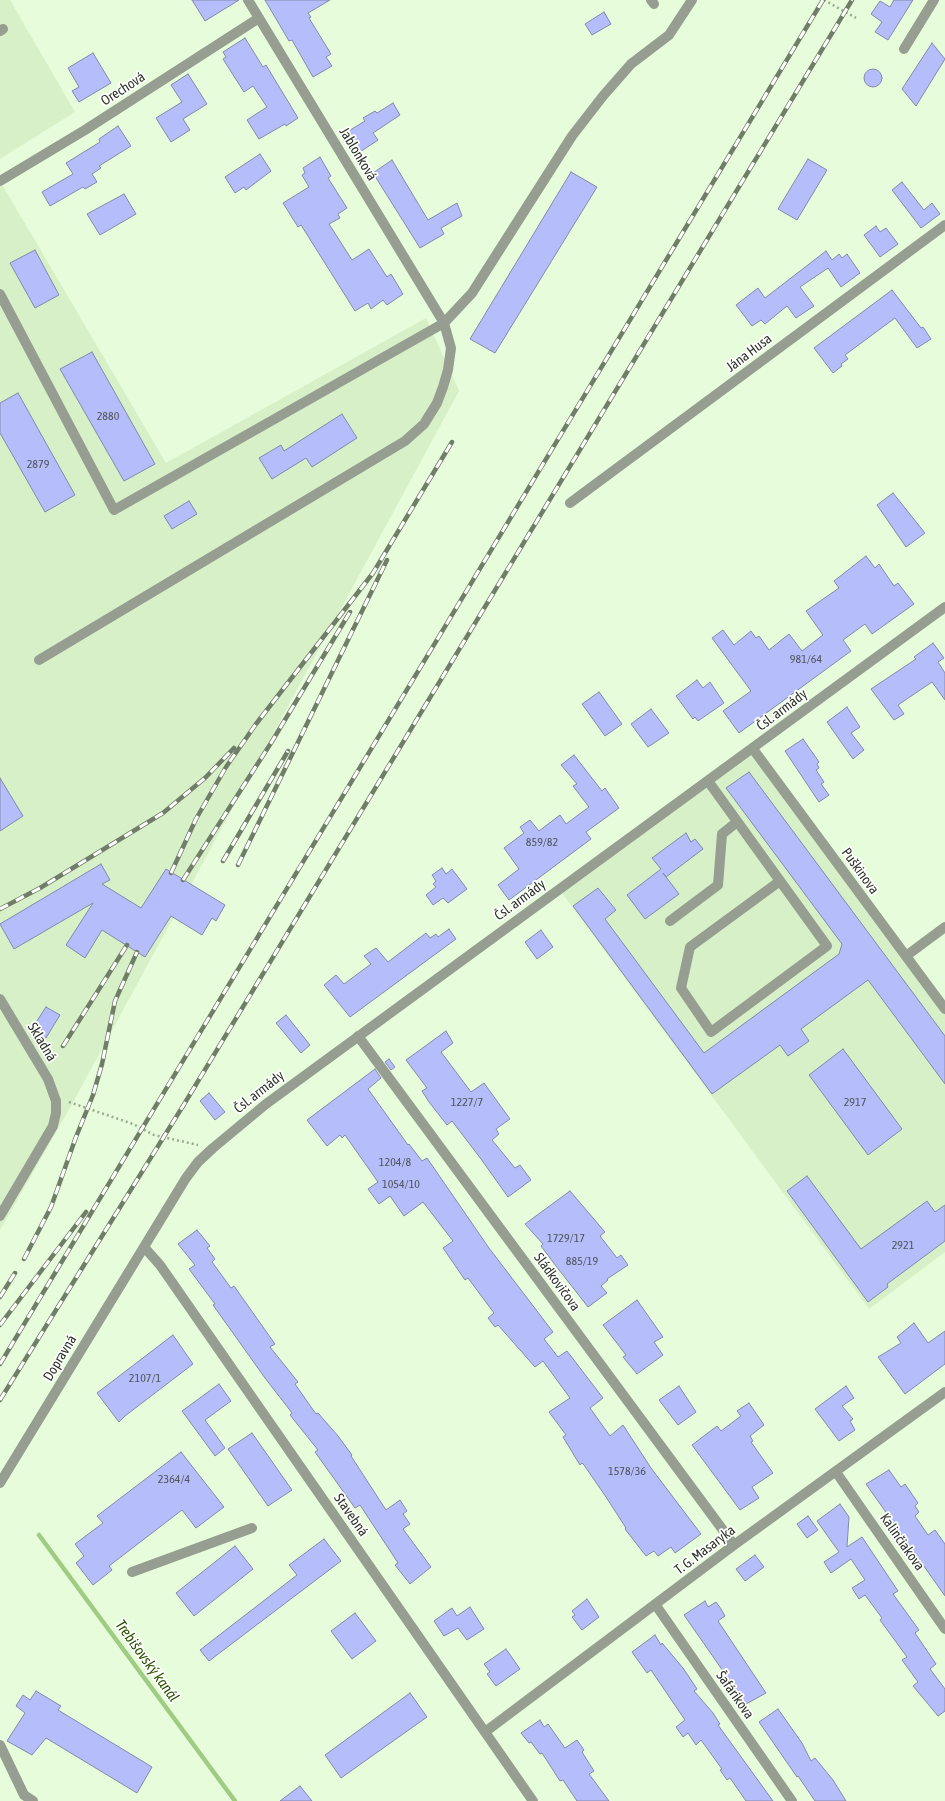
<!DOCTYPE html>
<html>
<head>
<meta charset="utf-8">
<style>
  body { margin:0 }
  canvas { display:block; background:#e7fcda }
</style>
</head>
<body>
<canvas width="945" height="1801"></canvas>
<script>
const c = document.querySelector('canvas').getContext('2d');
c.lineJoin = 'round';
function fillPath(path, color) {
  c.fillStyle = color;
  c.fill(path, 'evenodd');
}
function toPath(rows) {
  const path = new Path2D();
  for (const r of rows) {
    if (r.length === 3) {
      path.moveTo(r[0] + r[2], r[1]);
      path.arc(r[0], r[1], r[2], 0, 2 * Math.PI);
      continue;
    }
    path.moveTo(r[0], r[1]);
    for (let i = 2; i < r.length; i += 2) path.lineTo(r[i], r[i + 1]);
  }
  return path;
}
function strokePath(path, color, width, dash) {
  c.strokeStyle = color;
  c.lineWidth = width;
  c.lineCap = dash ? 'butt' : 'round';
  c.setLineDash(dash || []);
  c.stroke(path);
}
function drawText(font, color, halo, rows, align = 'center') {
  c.font = font + ' "Asap Condensed",sans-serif';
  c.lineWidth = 3.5;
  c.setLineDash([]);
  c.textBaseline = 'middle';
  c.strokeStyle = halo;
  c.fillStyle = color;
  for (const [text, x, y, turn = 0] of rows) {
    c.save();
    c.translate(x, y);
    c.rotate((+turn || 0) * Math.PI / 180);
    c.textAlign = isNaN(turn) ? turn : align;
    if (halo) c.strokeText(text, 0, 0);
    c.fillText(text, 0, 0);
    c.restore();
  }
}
const built = toPath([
  [0,0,10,0,75,112,0,159],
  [0,181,166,463,426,318,459,391,71,1106,0,1230],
  [753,749,945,1009,945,1252,869,1309,559,889]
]);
const stream = toPath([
  [39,1535,235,1801]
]);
const building = toPath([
  [192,0,239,0,205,21,192,0],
  [265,0,330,0,308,13,311,17,309,18,331,54,326,57,332,66,313,77,292,40,289,41,265,0],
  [894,0,913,0,888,40,875,32,882,22,871,14,880,1,890,7,894,0],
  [604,12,611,24,592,35,585,24,604,12],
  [245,38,263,67,266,65,298,118,286,126,285,124,259,139,247,120,267,107,253,86,244,92,223,59,226,57,223,52,245,38],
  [932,43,945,59,916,106,902,89,932,43],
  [93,53,111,83,79,102,72,91,79,87,68,68,93,53],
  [873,78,9],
  [188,74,207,104,183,119,190,130,171,142,156,118,182,102,171,85,188,74],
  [393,103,400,115,373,133,378,140,360,152,347,132,365,121,363,118,375,111,377,113,393,103],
  [118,126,131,146,99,166,101,168,92,174,97,182,85,189,83,187,50,206,42,192,73,174,66,163,100,142,99,139,118,126],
  [260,154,271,171,246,190,244,187,235,193,225,177,260,154],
  [320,157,331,176,328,178,347,208,338,214,340,218,329,224,352,260,369,249,387,277,391,274,403,294,387,305,383,300,371,309,368,303,355,311,301,225,298,227,283,203,309,187,302,175,305,173,303,168,320,157],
  [808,159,827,170,797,220,778,209,808,159],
  [392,160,428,220,457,203,462,216,441,228,444,234,420,248,373,173,392,160],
  [571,172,597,187,495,353,470,339,571,172],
  [902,182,924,210,932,203,940,214,921,228,892,190,902,182],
  [124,194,136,214,100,235,87,214,124,194],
  [876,226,880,232,886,228,898,244,880,257,864,235,876,226],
  [35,250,59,295,35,308,10,263,35,250],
  [826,251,832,260,839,254,842,258,847,254,860,273,841,287,828,268,800,287,814,306,796,318,787,306,765,324,761,320,752,326,736,305,758,288,765,298,826,251],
  [892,290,921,328,923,327,931,339,917,348,895,318,845,355,848,359,841,364,842,366,833,373,814,348,892,290],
  [92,352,155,464,124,481,60,369,92,352],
  [18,393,75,495,45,512,0,433,0,403,18,393],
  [342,414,357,438,312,467,306,458,272,479,259,458,281,445,284,451,342,414],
  [893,493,925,533,906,547,877,505,893,493],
  [189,501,197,514,172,529,164,516,189,501],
  [866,556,875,568,879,564,894,586,898,583,914,604,872,634,865,624,843,640,851,651,739,733,723,711,751,691,712,638,723,630,734,645,751,631,756,638,759,636,769,650,789,634,802,651,823,635,806,611,839,588,834,581,866,556],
  [933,643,944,658,938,662,945,673,945,700,932,682,898,705,904,714,894,720,871,689,916,659,914,657,933,643],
  [697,680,703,688,710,682,724,703,698,721,695,717,693,719,676,696,697,680],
  [599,692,622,724,605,736,582,704,599,692],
  [847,707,860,727,851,733,864,750,853,759,827,722,847,707],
  [651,709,669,733,648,747,631,724,651,709],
  [803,739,819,762,817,764,819,768,816,770,824,782,821,784,829,795,819,802,785,751,803,739],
  [574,755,602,791,605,788,619,808,586,832,591,839,509,900,498,885,519,869,504,848,524,833,520,827,530,820,539,831,560,815,566,824,589,807,573,786,577,784,561,765,574,755],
  [749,772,945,1036,945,1084,868,980,801,1029,809,1041,788,1056,780,1045,712,1094,573,906,598,888,616,910,605,919,704,1053,839,954,842,944,726,788,749,772],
  [0,778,23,816,0,831,0,778],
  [686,833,691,842,695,839,703,849,666,877,663,873,679,894,645,919,627,895,661,869,652,858,686,833],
  [101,864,110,880,102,884,141,908,166,869,225,905,216,921,212,918,202,935,171,916,145,957,102,930,85,958,66,945,93,903,14,949,0,924,101,864],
  [442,868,446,874,452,869,467,889,448,903,443,898,433,905,426,895,436,887,433,884,436,881,432,875,442,868],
  [449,929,456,939,350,1017,324,985,336,975,344,984,371,964,364,956,376,948,388,962,426,933,430,938,436,934,438,937,449,929],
  [541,930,553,947,537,959,525,942,541,930],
  [46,1007,60,1015,46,1038,31,1030,46,1007],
  [286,1015,310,1045,301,1053,276,1023,286,1015],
  [446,1031,453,1043,441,1052,471,1092,484,1083,510,1119,496,1129,499,1134,492,1140,515,1168,520,1165,531,1180,508,1197,481,1159,452,1121,447,1125,429,1102,422,1091,427,1088,406,1060,446,1031],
  [843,1049,902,1129,868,1155,809,1075,843,1049],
  [389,1059,395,1067,391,1070,385,1062,389,1059],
  [375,1069,381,1078,368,1089,408,1145,409,1144,422,1161,427,1158,489,1248,553,1332,544,1339,558,1357,567,1351,603,1398,590,1408,610,1436,623,1425,651,1468,701,1534,675,1553,671,1547,658,1556,654,1551,646,1556,625,1529,626,1528,606,1497,584,1465,582,1463,580,1465,563,1437,566,1435,549,1412,570,1398,543,1361,535,1367,498,1325,495,1327,488,1318,494,1313,468,1278,465,1280,443,1248,453,1241,423,1202,404,1216,390,1196,379,1204,368,1189,378,1182,345,1135,342,1138,340,1135,327,1146,307,1120,375,1069],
  [209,1093,225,1112,215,1120,200,1101,209,1093],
  [807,1176,861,1249,927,1201,935,1212,945,1205,945,1241,887,1284,888,1287,868,1302,787,1191,807,1176],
  [570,1191,605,1232,600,1236,617,1258,621,1255,628,1265,607,1279,608,1280,601,1286,607,1293,588,1307,556,1266,541,1246,543,1244,525,1224,570,1191],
  [197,1230,210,1246,207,1248,215,1259,212,1262,231,1288,234,1286,275,1344,270,1347,298,1382,295,1384,316,1414,318,1413,338,1436,352,1455,351,1456,386,1510,400,1500,407,1511,403,1514,410,1524,403,1529,431,1567,410,1584,395,1565,398,1563,360,1505,355,1508,315,1452,318,1450,290,1415,292,1413,265,1378,213,1305,215,1304,189,1269,195,1265,178,1244,197,1230],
  [637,1300,663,1337,654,1342,663,1355,637,1374,623,1357,626,1355,603,1325,637,1300],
  [914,1323,928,1343,945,1331,945,1364,905,1394,878,1357,901,1343,897,1337,914,1323],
  [173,1335,193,1364,125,1416,119,1422,97,1393,173,1335],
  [219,1384,231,1401,205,1420,225,1448,215,1456,182,1411,219,1384],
  [679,1386,696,1412,678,1425,659,1400,679,1386],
  [846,1386,854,1398,842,1406,853,1419,850,1421,855,1430,839,1441,815,1409,846,1386],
  [749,1403,764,1425,750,1436,753,1441,751,1442,773,1473,752,1487,759,1498,740,1510,692,1445,717,1426,721,1431,741,1416,737,1411,749,1403],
  [252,1433,292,1490,268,1506,228,1449,252,1433],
  [181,1452,224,1507,196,1528,182,1510,109,1566,112,1570,93,1585,76,1563,84,1556,75,1544,103,1523,97,1516,181,1452],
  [889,1470,901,1487,905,1484,918,1503,915,1506,919,1512,915,1516,928,1535,935,1530,945,1544,945,1596,866,1484,889,1470],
  [840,1504,849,1517,847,1547,862,1537,898,1591,893,1594,919,1630,915,1633,936,1664,930,1669,945,1689,945,1711,938,1716,913,1686,918,1682,902,1660,907,1657,880,1620,882,1618,865,1595,859,1599,852,1588,865,1580,851,1559,831,1573,824,1562,839,1552,817,1521,840,1504],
  [808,1516,818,1530,807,1538,797,1524,808,1516],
  [324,1539,341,1561,209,1661,200,1650,297,1575,289,1565,324,1539],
  [235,1546,253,1569,194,1616,176,1593,235,1546],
  [755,1555,764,1567,745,1581,736,1569,755,1555],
  [587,1599,599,1617,582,1630,572,1617,575,1615,572,1611,587,1599],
  [705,1601,708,1607,716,1602,721,1609,725,1616,718,1621,766,1693,746,1704,684,1615,705,1601],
  [470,1607,484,1629,467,1640,458,1628,444,1636,434,1621,452,1608,457,1616,470,1607],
  [355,1613,376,1641,352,1659,331,1631,355,1613],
  [655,1635,661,1645,662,1643,683,1668,697,1689,694,1691,713,1713,720,1724,718,1725,773,1801,746,1801,730,1778,727,1780,720,1770,722,1769,701,1740,696,1745,688,1733,683,1737,676,1727,685,1720,651,1670,647,1673,632,1652,655,1635],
  [506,1649,520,1669,496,1686,487,1674,490,1672,484,1664,506,1649],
  [36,1691,61,1706,58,1710,152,1767,137,1793,46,1738,32,1755,7,1741,25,1713,16,1706,23,1695,30,1700,36,1691],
  [410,1693,427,1717,341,1778,325,1755,410,1693],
  [778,1709,802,1743,811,1761,815,1758,833,1780,846,1801,815,1801,798,1776,797,1777,759,1722,778,1709],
  [540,1720,544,1727,548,1724,565,1748,577,1740,584,1750,582,1752,594,1771,589,1774,609,1801,577,1801,563,1780,560,1781,542,1753,540,1754,531,1742,529,1743,521,1733,540,1720],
  [300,1786,312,1801,280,1801,300,1786]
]);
const path = toPath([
  [824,0,856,18],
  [69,1102,133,1124,154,1135,198,1145]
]);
const minor = toPath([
  [651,0,654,4],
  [0,31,3,29],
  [904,49,934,0],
  [0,181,85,130,259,18],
  [0,294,114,510,444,323,472,293,572,136,603,96,631,64,669,35,692,0],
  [570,503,945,225],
  [39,660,405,441,424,424,437,403,443,387,448,370,451,348,444,323,248,0],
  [753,749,945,1009],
  [708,781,827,946,711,1032,681,988,690,947,780,881],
  [670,921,718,885,722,834,737,822],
  [906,956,945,927],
  [0,999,48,1079,56,1101,56,1113,53,1126,0,1216],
  [358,1036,734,1545],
  [144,1247,160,1265,533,1801],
  [836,1472,945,1629],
  [0,1483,186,1178,198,1162,213,1148,266,1104,945,607],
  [132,1572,252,1528],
  [655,1604,792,1801],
  [485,1732,734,1545,945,1392],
  [0,1745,24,1795,33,1801]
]);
const rail = toPath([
  [223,861,288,751],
  [238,865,387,560],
  [171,873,196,819,226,767,256,724,373,573,452,442],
  [183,880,271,743,350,612],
  [0,909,40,888,163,813,205,778,234,748],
  [63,1046,127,945],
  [24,1259,51,1207,76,1137,93,1095,102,1064,115,1001,137,952],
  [0,1297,15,1273],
  [0,1325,86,1212],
  [0,1364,823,0],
  [0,1400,183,1106,852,0]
]);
const numberNames = [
  ["2880",108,416],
  ["2879",38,464],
  ["981/64",806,659],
  ["859/82",542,842],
  ["1227/7",467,1102],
  ["2917",855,1102],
  ["1204/8",395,1162],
  ["1054/10",401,1184],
  ["1729/17",566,1238],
  ["2921",903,1245],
  ["885/19",582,1261],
  ["2107/1",145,1378],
  ["1578/36",627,1471],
  ["2364/4",174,1479]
];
const streetNames = [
  ["Orechová",123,89,-33],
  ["Jablonková",358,154,59],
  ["Jána Husa",749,353,-37],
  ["Čsl. armády",782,710,-37],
  ["Puškinova",860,871,54],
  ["Čsl. armády",520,900,-36],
  ["Skladná",42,1042,59],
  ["Čsl. armády",259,1092,-38],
  ["Sládkovičova",557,1282,54],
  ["Dopravná",60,1358,-59],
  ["Stavebná",351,1515,55],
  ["Kalinčiakova",902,1542,55],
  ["T. G. Masaryka",705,1550,-37],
  ["Šafárikova",735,1695,55]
];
const waterNames = [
  ["Trebišovský kanál",147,1661,54]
];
fillPath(built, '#d7f0c8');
strokePath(stream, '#9fcb82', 4.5);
fillPath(building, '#b5bdfa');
strokePath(building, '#8489aa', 1);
strokePath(path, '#9aaa90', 2.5, [2, 3]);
strokePath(minor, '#959e90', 10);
strokePath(rail, '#707d68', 4.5);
strokePath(rail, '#fff', 3, [9]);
drawText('12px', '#4f575c', null, numberNames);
drawText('14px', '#2d3528', '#fff', streetNames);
drawText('italic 15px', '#2b5201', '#fff', waterNames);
</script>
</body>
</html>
